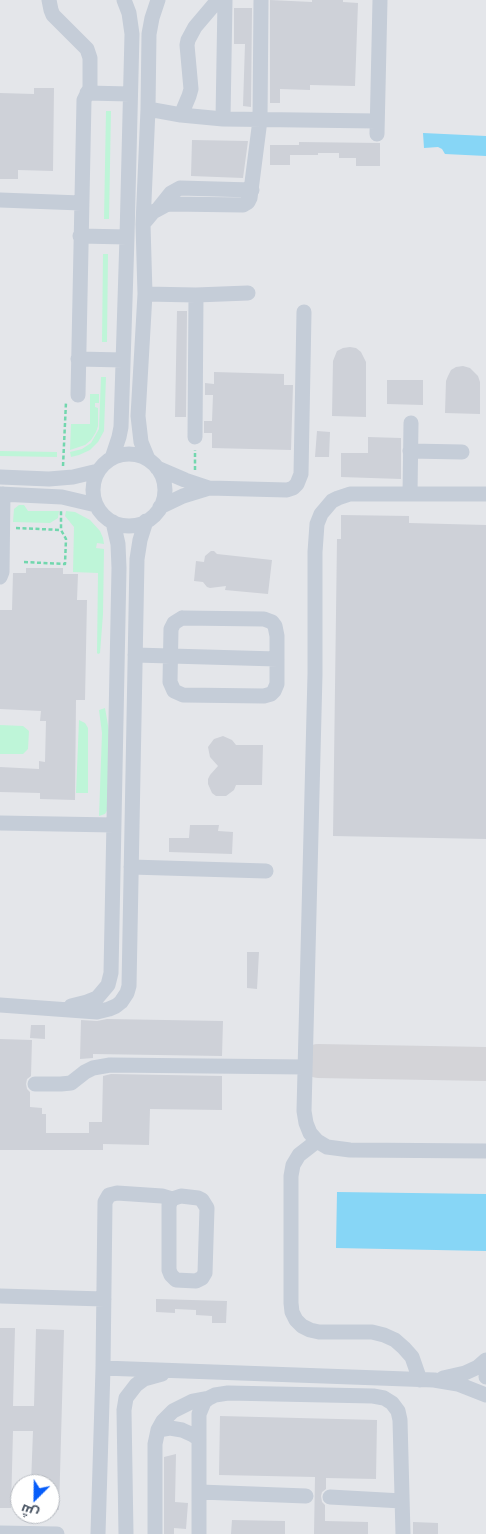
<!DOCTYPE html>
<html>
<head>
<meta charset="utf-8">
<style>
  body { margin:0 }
  #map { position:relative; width:486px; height:1534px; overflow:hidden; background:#f5f2f2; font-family:"Archivo Narrow",Cairo,sans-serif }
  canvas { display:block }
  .north { position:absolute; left:10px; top:1474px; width:50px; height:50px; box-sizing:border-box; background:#fff; border:1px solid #b6bac0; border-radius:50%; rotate:203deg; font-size:14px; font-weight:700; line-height:20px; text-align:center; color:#485362 }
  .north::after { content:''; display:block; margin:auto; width:18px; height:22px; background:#075dfa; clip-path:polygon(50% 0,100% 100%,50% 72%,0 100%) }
</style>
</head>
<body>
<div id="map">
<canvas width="486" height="1534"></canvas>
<div class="north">ش</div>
</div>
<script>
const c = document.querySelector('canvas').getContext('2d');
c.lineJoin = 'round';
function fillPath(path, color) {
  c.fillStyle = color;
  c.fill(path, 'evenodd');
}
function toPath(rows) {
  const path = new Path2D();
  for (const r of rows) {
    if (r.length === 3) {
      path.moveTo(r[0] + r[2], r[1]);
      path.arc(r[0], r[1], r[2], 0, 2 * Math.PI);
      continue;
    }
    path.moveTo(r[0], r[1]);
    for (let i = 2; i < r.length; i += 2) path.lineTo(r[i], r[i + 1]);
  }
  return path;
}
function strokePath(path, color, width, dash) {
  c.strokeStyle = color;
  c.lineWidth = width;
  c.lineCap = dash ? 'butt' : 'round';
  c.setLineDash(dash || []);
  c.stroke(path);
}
const airport = toPath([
  [0,0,486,0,486,1534,0,1534],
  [20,1484,50,1484,50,1514,20,1514]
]);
const green = toPath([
  [106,111,111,111,109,219,104,219],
  [103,254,108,254,107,342,102,342],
  [101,377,106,377,104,431,98,442,90,450,79,455,71,457,70,452,82,449,91,443,99,429],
  [90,394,99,394,99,403,95,403,95,407,98,408,98,426,96,432,91,440,85,445,70,450,71,424,90,424],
  [0,451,57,452,57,457,0,456],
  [19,505,24,505,28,511,59,511,58,518,50,523,13,522,14,509],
  [66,511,75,512,90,520,100,531,103,538,104,544,97,543,96,548,104,549,103,614,100,653,98,654,97,653,98,573,73,572,74,527,65,516],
  [105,708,109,731,108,809,105,814,99,816,102,733,99,710],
  [79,720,85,723,88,728,88,793,76,793],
  [0,725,23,726,29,731,28,749,23,754,0,754]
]);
const water = toPath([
  [423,133,486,136,486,156,445,154,442,149,438,147,424,148],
  [337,1192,486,1194,486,1251,336,1248]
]);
const taxiway = toPath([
  [318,1061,486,1064]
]);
const building = toPath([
  [270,0,312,2,312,0,343,0,343,2,358,3,355,86,310,85,310,90,280,89,280,103,270,103],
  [234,8,252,8,251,107,243,106,245,44,234,44],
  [34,88,54,88,53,171,18,170,18,179,0,179,0,93,34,94],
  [192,140,248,141,243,178,191,176],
  [299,142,380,143,380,166,356,166,356,158,339,158,339,153,318,153,318,155,290,155,290,165,270,165,270,145,299,145],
  [177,311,187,311,186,417,175,417],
  [350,347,356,348,361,352,366,362,366,417,332,416,333,361,337,351,343,348],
  [463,366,470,368,478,376,480,382,480,414,445,413,446,381,448,376,451,370,456,367],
  [214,372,284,374,284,385,293,385,291,450,212,448,212,433,204,433,204,421,212,421,213,395,205,395,205,383,214,384],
  [387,380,423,380,423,405,387,404],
  [317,431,330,432,329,457,315,457],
  [368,437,401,438,401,479,341,477,341,453,368,453],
  [341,515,409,516,409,523,486,525,486,839,333,836,337,539,341,539],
  [211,551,214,551,217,554,272,560,268,594,225,590,226,586,210,588,207,587,203,582,194,581,196,561,204,562,205,556],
  [26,568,63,568,63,574,78,574,77,600,87,600,85,700,76,700,75,800,40,799,40,793,0,792,0,767,39,769,39,761,45,762,46,721,40,721,41,711,0,709,0,610,12,610,13,573,26,573],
  [223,736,232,740,236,745,263,745,262,785,236,785,234,790,226,796,216,796,212,793,208,784,208,779,210,775,218,766,210,757,208,747,214,739],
  [190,825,219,825,218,831,233,832,232,854,169,852,169,838,189,838],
  [247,952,259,952,257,989,247,988],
  [107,1019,223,1021,222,1056,93,1054,93,1058,80,1059,81,1020,97,1021],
  [31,1025,45,1025,45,1039,30,1038],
  [0,1039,32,1040,31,1076,27,1079,26,1084,27,1089,30,1092,30,1107,42,1108,42,1114,46,1114,46,1133,89,1133,89,1122,102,1122,103,1076,111,1074,222,1076,222,1110,150,1109,149,1145,103,1144,103,1150,0,1150],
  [156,1299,227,1301,226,1323,212,1323,212,1316,196,1315,196,1310,175,1309,175,1313,156,1312],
  [0,1328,15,1328,13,1406,34,1406,36,1329,64,1330,59,1510,50,1510,50,1484,31,1484,33,1431,13,1431,11,1508,0,1508],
  [220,1416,377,1420,376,1479,326,1478,326,1489,322,1492,321,1496,322,1502,325,1505,325,1521,368,1522,368,1534,314,1534,315,1477,219,1475],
  [176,1454,175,1502,188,1503,186,1529,174,1528,174,1534,164,1534,164,1457],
  [232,1520,285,1521,285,1534,231,1534],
  [413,1522,438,1523,438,1534,413,1534]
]);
const path = toPath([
  [63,466,66,402],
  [195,470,195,450],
  [16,528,61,530],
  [24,562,65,564,66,539,61,530,61,510]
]);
const minor = toPath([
  [49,0,51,10,53,15,87,49,90,58,90,88,84,100,78,395],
  [87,93,130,94],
  [148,109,181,115,223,119,377,121],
  [181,115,189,96,191,89,187,45,188,40,195,27,218,0],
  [223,119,225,0],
  [377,134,380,0],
  [0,200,81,203],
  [159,208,171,193,180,188,252,190],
  [143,224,153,212,166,205,171,204,243,205,248,202,250,198,260,120,261,0],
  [80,236,127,237],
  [145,294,196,295,248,293],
  [78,359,123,360],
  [195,437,196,295],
  [410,451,462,452],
  [129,490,36],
  [112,458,119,437,121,427,127,237,132,34,129,13,124,0],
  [148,459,141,442,138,416,145,294,143,224,148,109,149,34,152,18,158,0],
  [157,468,185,480,209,488,287,490,293,488,297,484,301,474,304,312],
  [0,477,49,479,73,477,98,471],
  [0,494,62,497,96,505],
  [410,494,411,423],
  [486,494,350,494,338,498,332,501,321,514,317,524,315,552,315,674,304,1111,306,1123,310,1133,317,1141,327,1147,350,1150,486,1151],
  [160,507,183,496,209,488],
  [0,577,2,572,3,494],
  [182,618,264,619,272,622,275,626,277,636,277,684,274,691,271,694,264,696,183,695,174,691,170,682,171,629,174,623,182,618],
  [135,655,277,659],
  [0,823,114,825],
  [131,867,266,871],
  [0,1005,97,1012,109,1009,116,1006,121,1002,127,993,129,986,137,559,140,540,146,521],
  [71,1006,87,1002,97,998,108,985,111,973,119,568,118,544,113,522],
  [35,1084,61,1084,71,1083,85,1072,93,1068,110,1065,305,1067],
  [317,1141,299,1155,293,1165,291,1176,291,1303,292,1312,296,1320,302,1326,310,1330,319,1332,372,1332,384,1335,395,1340,404,1348,412,1357,420,1380],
  [181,1196,198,1198,202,1200,207,1208,205,1273,202,1278,196,1281,176,1280,171,1275,169,1270,169,1205,172,1199,181,1196],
  [0,1296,104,1299],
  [103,1368,434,1380,458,1384,486,1395],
  [486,1376,486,1377],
  [443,1378,465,1373,478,1367,486,1360],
  [158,1430,170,1428,182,1430,193,1435,199,1439],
  [200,1492,306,1496],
  [330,1497,402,1501],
  [0,1533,57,1534],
  [98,1534,103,1368,105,1202,109,1195,117,1193,162,1196,172,1199],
  [126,1534,124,1410,126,1398,136,1385,144,1379,162,1374],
  [155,1534,155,1444,158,1430,163,1421,173,1411,193,1401,209,1398],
  [199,1534,199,1414,204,1402,209,1398,215,1395,228,1393,373,1396,384,1398,392,1403,398,1411,400,1420,403,1534]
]);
fillPath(airport, '#e4e6ea');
fillPath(green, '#bef5d8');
fillPath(water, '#87d6f6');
strokePath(taxiway, '#d4d4d8', 34);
fillPath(building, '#ced1d8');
strokePath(path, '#72d7ae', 2.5, [4, 2.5]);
strokePath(minor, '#c5cdd8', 15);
</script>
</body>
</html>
